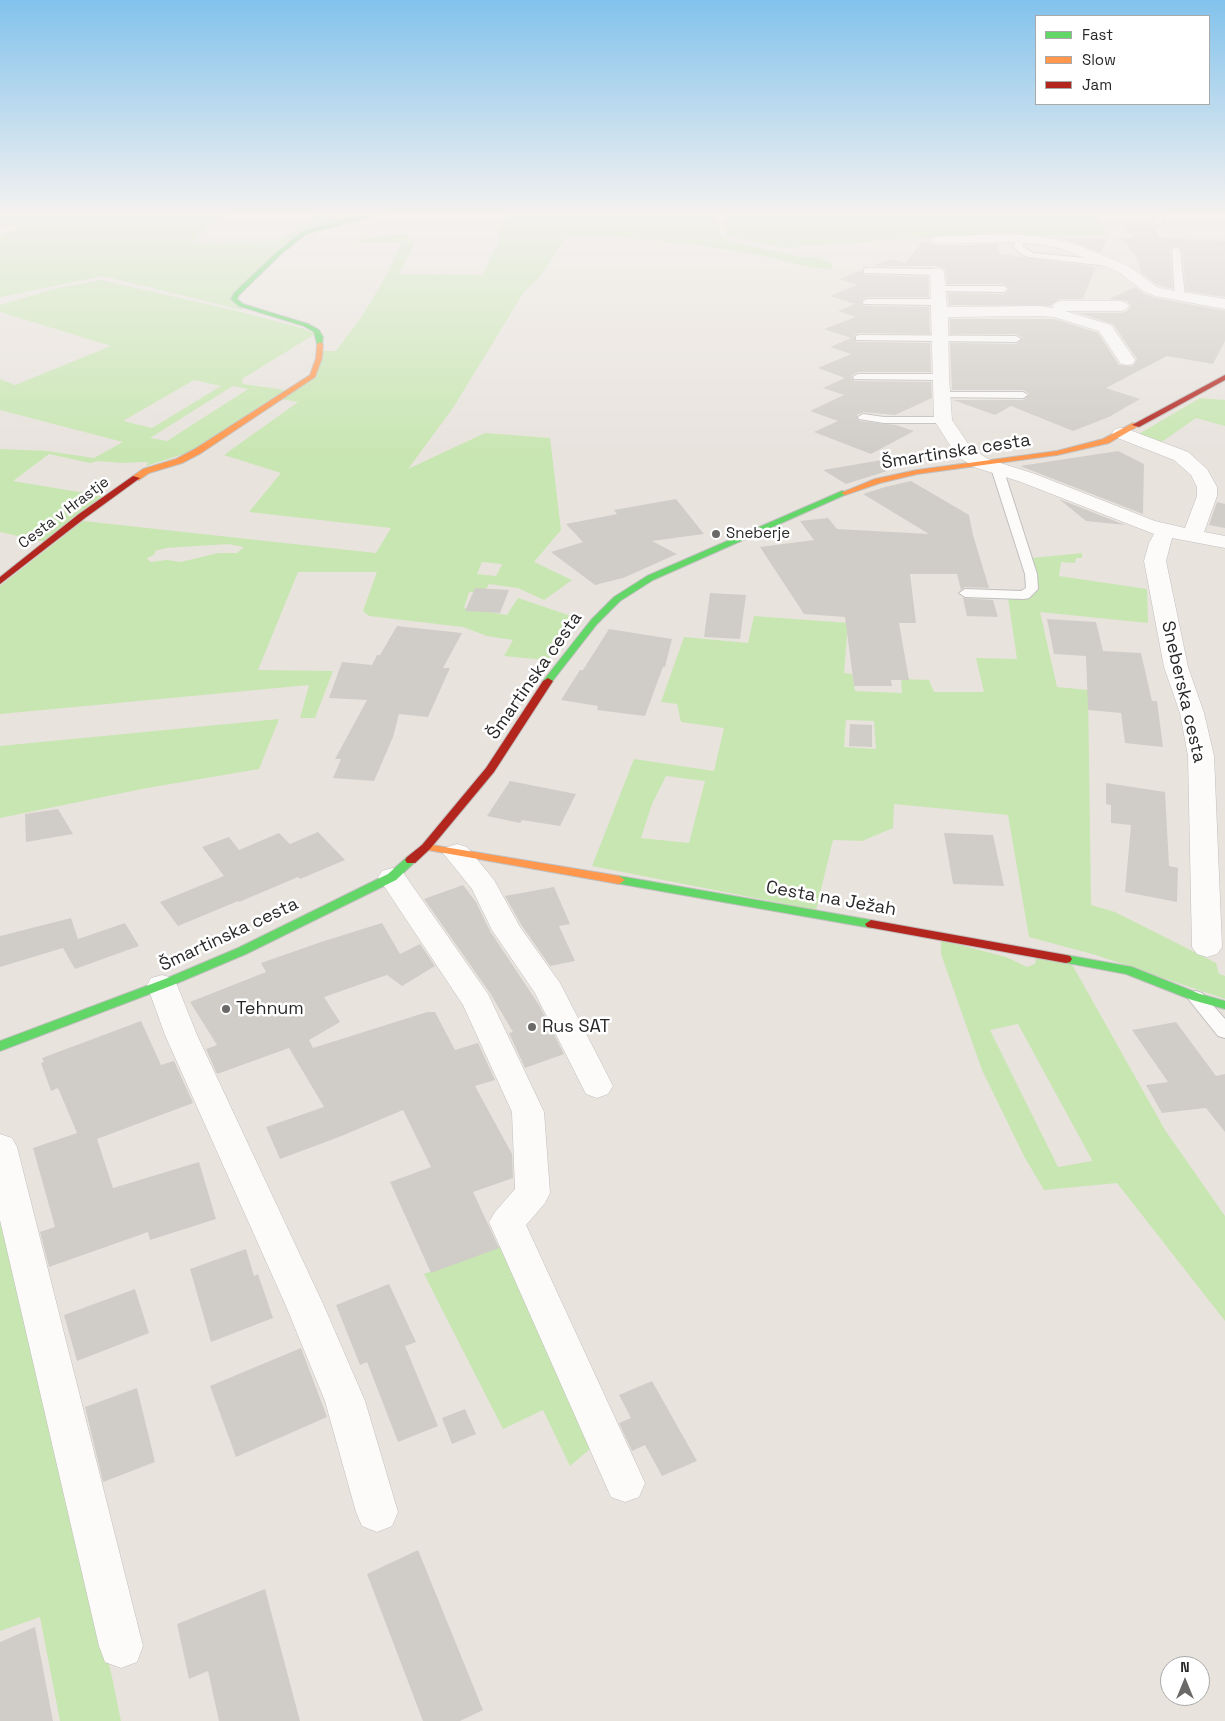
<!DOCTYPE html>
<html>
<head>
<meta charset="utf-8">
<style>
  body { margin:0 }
  #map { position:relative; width:1225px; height:1721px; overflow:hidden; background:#e8e3dd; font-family:"Space Grotesk",sans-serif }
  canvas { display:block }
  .legend { position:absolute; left:1035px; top:15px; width:175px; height:90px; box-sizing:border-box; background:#fff; border:1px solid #a9a9a9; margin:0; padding:6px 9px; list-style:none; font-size:15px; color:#282828 }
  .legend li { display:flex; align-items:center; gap:10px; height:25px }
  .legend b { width:25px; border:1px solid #a9a9a9 }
  .north { position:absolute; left:1160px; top:1656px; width:50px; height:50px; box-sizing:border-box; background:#fff; border:1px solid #a9a9a9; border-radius:50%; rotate:0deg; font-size:14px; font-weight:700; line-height:20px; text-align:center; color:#282828 }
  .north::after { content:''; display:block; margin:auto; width:18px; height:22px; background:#6b6967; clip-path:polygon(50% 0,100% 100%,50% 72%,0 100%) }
</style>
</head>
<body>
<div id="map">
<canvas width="1225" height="1721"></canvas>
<ul class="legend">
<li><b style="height:6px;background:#63d668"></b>Fast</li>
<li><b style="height:6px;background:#ff974d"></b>Slow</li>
<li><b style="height:6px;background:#b3261e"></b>Jam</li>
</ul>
<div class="north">N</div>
</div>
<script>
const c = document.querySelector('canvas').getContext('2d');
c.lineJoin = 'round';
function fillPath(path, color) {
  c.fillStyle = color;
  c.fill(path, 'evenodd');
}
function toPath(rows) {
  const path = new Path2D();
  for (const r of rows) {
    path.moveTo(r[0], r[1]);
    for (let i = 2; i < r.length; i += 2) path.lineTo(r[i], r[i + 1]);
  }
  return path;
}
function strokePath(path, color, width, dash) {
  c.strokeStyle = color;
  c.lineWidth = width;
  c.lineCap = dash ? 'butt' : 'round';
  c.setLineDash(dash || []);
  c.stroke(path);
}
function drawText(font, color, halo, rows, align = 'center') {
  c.font = font + ' "Space Grotesk",sans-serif';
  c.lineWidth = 5;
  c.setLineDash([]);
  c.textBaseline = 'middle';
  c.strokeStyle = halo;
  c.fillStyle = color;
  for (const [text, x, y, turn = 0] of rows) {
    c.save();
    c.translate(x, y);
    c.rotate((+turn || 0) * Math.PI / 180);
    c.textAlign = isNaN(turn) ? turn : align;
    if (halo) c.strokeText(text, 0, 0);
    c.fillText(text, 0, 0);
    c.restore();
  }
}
const green = toPath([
  [0,212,234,212,203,232,192,242,278,241,319,212,380,212,317,227,235,290,242,310,103,276,0,297,0,236,21,226,0,227],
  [509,212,721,212,718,218,721,236,732,242,800,257,818,257,831,263,833,267,832,269,813,268,764,256,703,246,631,238,575,237,565,239,541,276,524,292,453,408,408,469,485,433,550,438,561,530,534,562,572,580,544,600,518,588,489,584,484,592,469,592,464,608,507,615,518,598,577,618,577,621,552,656,545,660,504,656,513,640,487,636,463,627,369,616,363,611,377,572,298,572,258,670,333,671,315,718,300,718,309,685,0,714,0,586,83,521,376,553,391,528,249,512,281,473,224,455,298,402,281,399,308,382,324,351,336,351,362,316,386,276,402,242,352,242,367,238,409,233,408,241,416,241,399,274,482,275,500,239,497,233],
  [228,544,244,547,237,553,218,553,181,562,167,560,150,562,147,558,154,555,155,551,166,548],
  [482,562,502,564,502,565,496,576,477,574],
  [728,212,1154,212,1155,217,1100,216,1098,218,1109,235,918,238,782,248,727,236,724,225,724,218],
  [101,280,237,311,302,328,315,334,242,379,243,384,285,390,193,451,146,466,148,462,142,462,123,463,98,461,90,463,49,454,13,481,103,496,45,542,0,532,0,449,47,451,94,458,123,442,0,410,0,379,15,385,111,346,0,312,0,305,58,288],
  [194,380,221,386,152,428,123,421],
  [233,386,248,389,167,441,150,438],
  [1200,398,1225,400,1225,426,1196,418,1160,443,1137,435],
  [1082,553,1082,558,1076,558,1075,563,1061,562,1059,576,1147,589,1148,623,1040,612,1057,687,1088,690,1091,905,1115,912,1216,963,1219,974,1225,976,1225,999,1096,955,1029,937,1008,815,894,804,893,828,862,841,833,840,816,910,592,866,634,759,714,771,724,728,681,722,677,704,661,702,684,637,748,643,754,616,848,623,844,673,852,674,855,691,902,693,901,679,929,680,934,692,984,692,976,658,1017,659,1008,598,1026,596,1037,590,1037,581,1032,558],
  [846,720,874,721,876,749,844,747],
  [666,776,705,781,689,843,641,838,652,804],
  [279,719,259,769,147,788,0,818,0,746],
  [941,940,1006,957,1027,967,1035,964,1037,953,1069,959,1165,1130,1225,1216,1225,1321,1117,1183,1044,1190,1025,1158,982,1070,941,954],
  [1018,1024,1092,1160,1092,1161,1058,1167,990,1030],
  [0,1202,112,1677,121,1721,60,1721,40,1617,0,1631],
  [507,1243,598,1442,570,1466,543,1410,503,1429,424,1274]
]);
const building = toPath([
  [1120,221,1151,221,1160,238,1225,241,1225,297,1186,291,1182,250,1176,245,1170,250,1173,289,1156,284,1141,273,1137,258,1121,238,1134,238],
  [1061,238,1107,238,1101,253],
  [923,241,939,246,997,244,1000,254,1096,267,1083,299,1060,299,1050,306,949,305,948,293,1004,294,1010,289,1004,284,947,284,946,271,942,267,937,266,872,266,891,259,905,263],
  [862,270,864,275,928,277,929,297,867,297,860,302,864,306,929,307,930,334,859,333,854,335,856,342,930,343,931,372,858,372,851,376,854,381,931,382,932,398,895,415,863,412,857,415,859,421,896,425,914,431,871,454,814,432,838,421,810,411,844,395,823,388,845,378,818,368,851,354,830,347,851,338,824,329,856,317,838,311,855,304,830,296,857,285,839,279],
  [1135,287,1144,294,1155,298,1225,311,1225,341,1213,364,1167,356,1106,388,1140,399,1109,417,1073,431,1011,406,995,415,953,400,1023,400,1030,394,1023,390,952,390,950,343,1016,344,1023,338,1016,334,950,334,950,319,1054,319,1098,333,1119,365,1133,366,1137,359,1113,324,1079,313,1121,313,1127,311,1131,306,1127,301,1109,299],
  [1118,451,1144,464,1143,514,1020,466],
  [882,460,887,471,846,484,823,470],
  [911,481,969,515,973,535,989,588,965,587,961,590,957,574,910,574,916,623,899,623,909,680,891,680,892,686,854,686,845,617,804,614,760,547,814,540,800,521,828,518,837,529,929,534,863,494,885,487],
  [676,499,704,534,652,541,677,554,623,578,595,585,551,552,583,542,566,524,617,514,614,510],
  [1059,499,1125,525,1086,521],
  [1217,502,1225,504,1225,528,1209,525],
  [475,588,509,590,500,613,465,611],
  [710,593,746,595,740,639,704,637],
  [963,598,993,600,998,617,967,616],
  [1047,619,1096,622,1103,651,1141,653,1152,701,1157,701,1163,747,1125,743,1121,713,1088,710,1086,656,1054,654],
  [397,626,462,633,443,668,450,668,428,717,399,714,393,737,374,781,333,778,341,759,335,759,367,700,329,698,342,662,372,665,377,655,380,655],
  [609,629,672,639,665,667,663,667,645,716,597,710,598,706,561,700,580,670,583,670],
  [850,724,872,725,872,747,849,746],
  [510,781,576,794,560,826,522,820,520,823,487,816],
  [1106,783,1165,792,1169,866,1178,868,1177,902,1125,892,1131,825,1111,823,1111,805,1106,804],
  [58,809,73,834,26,842,25,814],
  [318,832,345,860,300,879,298,877,239,902,238,901,178,926,160,902,224,876,202,847,229,837,239,850,279,833,290,844],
  [944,833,993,835,1004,886,953,884],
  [463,885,476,902,490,931,539,1005,564,1054,525,1068,509,1033,513,1032,490,993,424,899],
  [554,887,570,924,559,926,575,961,550,966,522,926,505,896],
  [71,918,78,939,125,923,139,946,75,969,63,948,0,967,0,936],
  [382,923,400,954,420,944,435,966,402,986,387,975,324,997,340,1022,309,1040,313,1048,427,1012,435,1012,455,1050,478,1043,495,1080,475,1086,512,1154,513,1178,473,1192,499,1248,431,1273,390,1182,431,1167,403,1110,339,1137,280,1159,266,1127,324,1107,289,1048,217,1074,206,1049,217,1045,190,1002,266,972,261,963,321,942],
  [141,1021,161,1065,174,1061,193,1103,97,1139,113,1188,199,1162,216,1219,150,1240,148,1232,49,1267,40,1232,55,1227,33,1148,77,1133,58,1088,51,1091,41,1063,44,1062,42,1058],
  [1176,1022,1216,1076,1225,1074,1225,1132,1206,1108,1162,1113,1146,1085,1168,1082,1132,1030],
  [246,1249,254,1276,258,1274,273,1318,211,1342,190,1269],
  [389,1284,416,1342,405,1346,438,1426,398,1442,367,1362,360,1365,336,1305],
  [135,1289,149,1333,77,1361,64,1315],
  [301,1348,327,1417,236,1457,210,1386],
  [652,1381,697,1461,662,1476,645,1445,632,1451,619,1423,631,1418,619,1395],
  [137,1388,155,1462,103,1482,85,1407],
  [465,1409,476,1434,452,1444,442,1418],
  [418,1550,483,1710,460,1721,423,1721,367,1574],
  [265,1589,300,1721,219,1721,208,1671,189,1679,177,1624],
  [35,1627,53,1721,0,1721,0,1642]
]);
const lane = toPath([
  [1154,212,1162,212,1163,224,1157,224,1154,212],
  [1019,237,1025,237,1026,239,1022,246,1033,253,1107,260,1111,263,1107,266,1029,257,1021,254,1013,246,1019,237],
  [1176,247,1180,250,1185,297,1180,300,1175,297,1172,250,1176,247],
  [867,268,937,269,941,272,937,275,864,273,864,269,867,268],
  [939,286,1004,286,1008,289,1004,292,936,291,936,287,939,286],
  [867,299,939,299,944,302,939,305,864,304,862,302,867,299],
  [859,335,1016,336,1021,339,1016,342,856,340,856,336,859,335],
  [858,374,940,374,945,377,940,380,854,379,853,377,858,374],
  [941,392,1023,392,1028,395,1023,398,937,397,936,395,941,392],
  [863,414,884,417,943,417,948,420,943,423,884,423,859,419,858,417,863,414],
  [997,465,1003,468,1037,574,1038,589,1029,598,1024,599,965,597,959,593,965,589,1021,591,1026,588,1025,574,991,468,997,465],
  [1196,991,1202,993,1225,1019,1225,1038,1218,1036,1190,1001,1187,997,1190,993,1196,991]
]);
const street = toPath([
  [1012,234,1038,236,1072,243,1129,266,1155,286,1163,289,1225,299,1225,309,1155,296,1145,292,1119,272,1063,249,1038,244,1012,242,939,244,934,243,932,240,934,237,939,236,1012,234],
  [937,268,942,269,944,272,947,307,1040,306,1054,308,1052,306,1055,303,1060,301,1121,301,1126,303,1129,306,1126,309,1121,311,1065,311,1111,325,1135,360,1133,364,1127,365,1121,364,1099,331,1054,317,1040,316,948,317,949,377,952,420,971,448,988,459,1035,474,1155,521,1185,528,1197,496,1197,487,1191,475,1174,460,1115,437,1112,433,1115,429,1121,428,1127,429,1188,452,1207,469,1217,487,1217,496,1204,532,1225,536,1225,548,1172,538,1166,561,1188,667,1204,713,1214,756,1222,947,1217,954,1207,957,1197,954,1192,947,1188,756,1180,713,1164,667,1144,561,1149,543,1154,534,1021,482,974,467,957,456,934,420,930,272,932,269,937,268],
  [457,844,467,847,494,880,520,927,560,983,613,1086,608,1094,597,1098,586,1094,535,993,492,930,472,889,443,853,447,847,457,844],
  [392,868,402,871,488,994,544,1112,550,1193,545,1203,526,1225,645,1483,639,1497,625,1502,611,1497,489,1222,495,1212,515,1189,512,1112,463,1005,378,877,382,871,392,868],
  [162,975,173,978,177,985,197,1035,324,1306,365,1401,398,1512,392,1526,377,1532,362,1526,356,1512,325,1401,286,1306,165,1035,147,985,151,978,162,975],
  [0,1134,12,1138,17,1147,143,1646,137,1662,121,1668,105,1662,99,1646,0,1220,0,1134]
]);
const fast = toPath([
  [379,212,388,212,306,234,280,255,239,295,237,299,243,304,308,324,319,330,323,337,322,345,317,344,314,332,304,326,239,306,231,299,234,293,276,253,302,232,330,223,379,212],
  [842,491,849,493,653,580,620,601,597,624,551,683,548,684,543,681,591,620,614,597,647,576,842,491],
  [411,856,417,860,396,880,246,954,173,985,0,1051,0,1041,165,979,238,948,388,874,407,857,411,856],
  [619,876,871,920,877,924,871,928,615,883,613,880,619,876],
  [1066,955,1132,967,1200,994,1225,1001,1225,1009,1192,1000,1126,974,1062,962,1060,959,1062,956,1066,955]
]);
const slow = toPath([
  [320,342,323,344,322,358,315,377,201,453,182,463,149,473,139,480,133,480,133,476,143,469,176,459,195,449,310,375,316,358,317,344,320,342],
  [1133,423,1140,425,1109,443,1057,455,917,474,880,483,845,495,841,493,875,479,917,470,1057,451,1103,439,1133,423],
  [426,844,619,876,625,880,619,884,422,849,420,847,422,845,426,844]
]);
const jam = toPath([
  [1225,375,1225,380,1139,427,1132,425,1225,375],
  [133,476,140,478,85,518,0,584,0,577,79,514,133,476],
  [548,678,553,681,494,772,430,849,415,863,407,863,405,860,407,857,422,845,486,768,543,681,548,678],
  [871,920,1066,955,1070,956,1072,959,1070,962,1066,963,867,927,865,924,871,920]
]);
const markers = [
  [716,534,5,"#6b6967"],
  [226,1009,5,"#6b6967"],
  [532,1027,5,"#6b6967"]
];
const farStreetnames = [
  ["Cesta v Hrastje",64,513,-37]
];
const farPoinames = [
  ["Sneberje",726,534]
];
const streetNames = [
  ["Šmartinska cesta",956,452,-9],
  ["Šmartinska cesta",535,676,-55],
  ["Sneberska cesta",1183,692,77],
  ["Cesta na Ježah",831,899,10],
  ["Šmartinska cesta",229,935,-25]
];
const poiNames = [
  ["Tehnum",236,1009],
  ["Rus SAT",542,1027]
];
fillPath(green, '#c8e6b2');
fillPath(building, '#d0cdc8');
strokePath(lane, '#c1bfbf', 2);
strokePath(street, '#c1bfbf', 1);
strokePath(fast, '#c1bfbf', 2);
strokePath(slow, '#c1bfbf', 2);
strokePath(jam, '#c1bfbf', 2);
fillPath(lane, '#fcfbfa');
fillPath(street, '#fcfbfa');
fillPath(fast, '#63d668');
fillPath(slow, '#ff974d');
fillPath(jam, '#b3261e');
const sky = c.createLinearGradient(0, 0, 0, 453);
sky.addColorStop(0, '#82c2ec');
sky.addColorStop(0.47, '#f5f2f0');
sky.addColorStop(1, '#f5f2f000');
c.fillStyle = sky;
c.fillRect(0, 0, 1225, 453);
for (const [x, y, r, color] of markers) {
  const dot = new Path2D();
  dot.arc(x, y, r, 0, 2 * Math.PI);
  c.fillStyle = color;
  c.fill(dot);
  strokePath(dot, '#fff', 2);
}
drawText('15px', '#282828', '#fff', farStreetnames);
drawText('15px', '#282828', '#fff', farPoinames, 'left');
drawText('18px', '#282828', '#fff', streetNames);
drawText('18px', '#282828', '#fff', poiNames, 'left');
</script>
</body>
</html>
